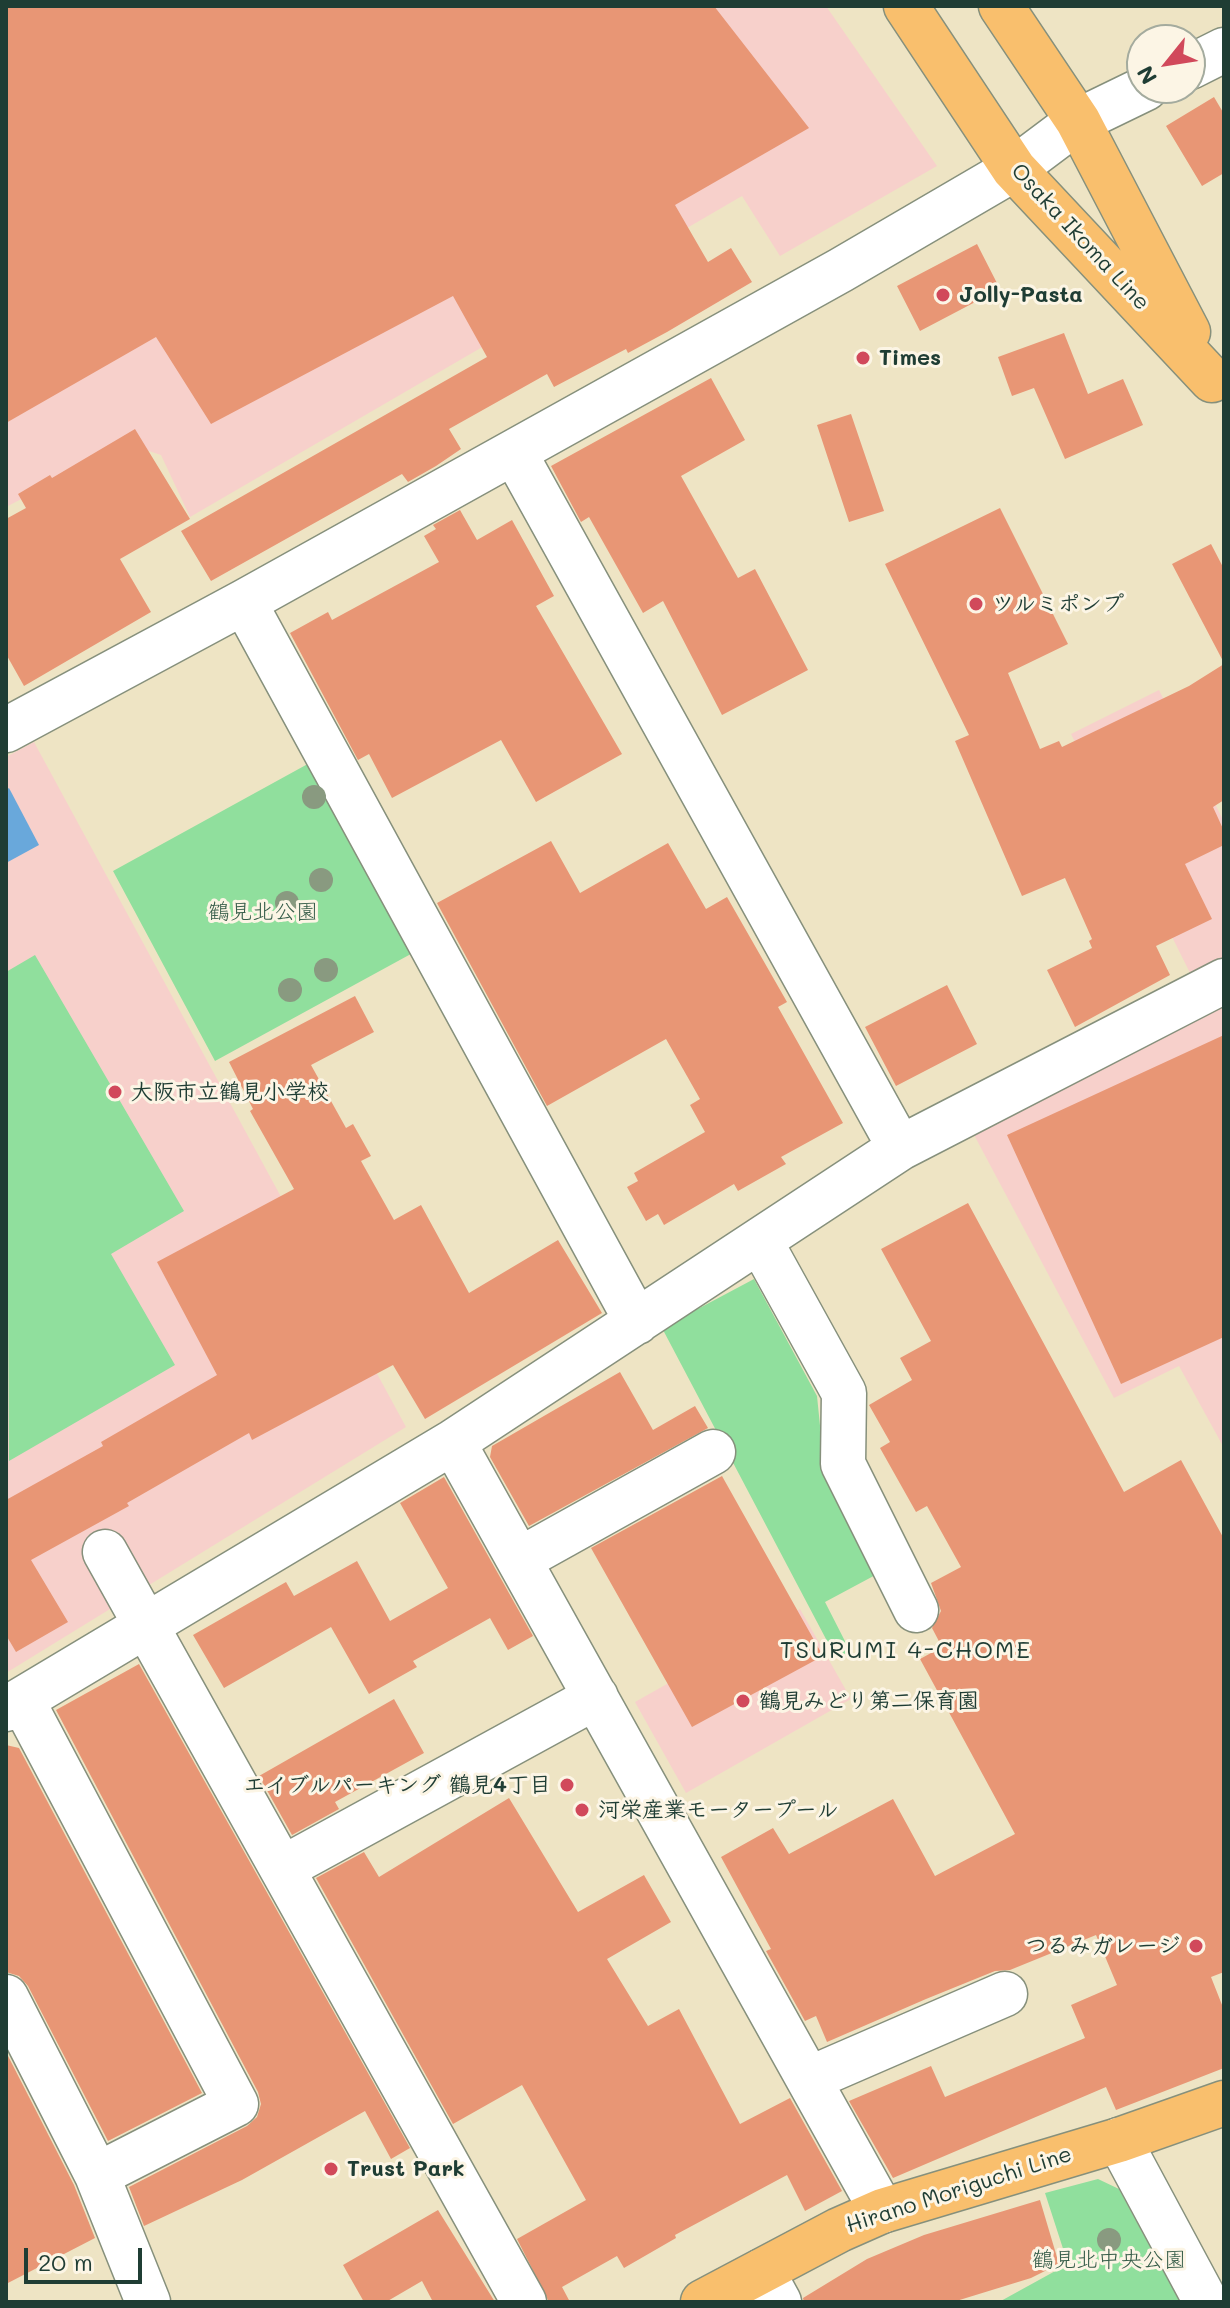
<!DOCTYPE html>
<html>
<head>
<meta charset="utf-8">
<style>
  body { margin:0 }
  #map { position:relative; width:1230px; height:2308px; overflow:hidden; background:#eee4c4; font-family:Mali,sans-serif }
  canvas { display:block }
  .frame { position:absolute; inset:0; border:8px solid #1f3d34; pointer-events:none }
  .north { position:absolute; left:1126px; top:24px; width:80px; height:80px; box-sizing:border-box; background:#fcf5e5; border:2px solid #a4ab9e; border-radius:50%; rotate:240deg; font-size:22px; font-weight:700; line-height:32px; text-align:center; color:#1f3d34 }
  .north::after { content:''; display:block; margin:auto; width:28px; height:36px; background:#d1495b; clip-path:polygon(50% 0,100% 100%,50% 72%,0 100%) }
  .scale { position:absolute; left:24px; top:2248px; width:118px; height:36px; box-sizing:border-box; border:4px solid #1f3d34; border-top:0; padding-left:10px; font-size:24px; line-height:28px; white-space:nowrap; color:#1f3d34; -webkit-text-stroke:6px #fcf5e5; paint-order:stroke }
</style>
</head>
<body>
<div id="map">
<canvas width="1230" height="2308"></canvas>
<div class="frame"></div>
<div class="north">N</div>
<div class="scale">20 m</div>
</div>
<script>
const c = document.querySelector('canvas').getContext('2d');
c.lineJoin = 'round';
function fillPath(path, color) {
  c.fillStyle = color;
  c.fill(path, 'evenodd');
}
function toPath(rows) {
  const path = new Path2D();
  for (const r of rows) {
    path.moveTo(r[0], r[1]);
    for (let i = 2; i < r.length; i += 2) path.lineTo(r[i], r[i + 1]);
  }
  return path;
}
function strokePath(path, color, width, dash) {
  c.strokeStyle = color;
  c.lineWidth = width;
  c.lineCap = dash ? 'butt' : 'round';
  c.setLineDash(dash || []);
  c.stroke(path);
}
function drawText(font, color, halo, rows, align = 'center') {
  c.font = font + ' Mali,"Klee One",sans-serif';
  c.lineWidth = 6;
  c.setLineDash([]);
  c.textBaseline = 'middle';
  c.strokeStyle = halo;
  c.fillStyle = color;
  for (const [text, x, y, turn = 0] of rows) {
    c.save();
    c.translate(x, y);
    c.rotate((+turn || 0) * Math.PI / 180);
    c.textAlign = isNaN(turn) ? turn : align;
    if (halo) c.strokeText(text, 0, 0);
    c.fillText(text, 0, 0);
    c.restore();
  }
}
const built = toPath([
  [6,6,826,6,937,166,780,256,742,196,190,517,161,455,128,444,6,507],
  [1159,690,1224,822,1224,961,1192,977,1071,734],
  [34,742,406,1427,6,1673,6,757],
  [1224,999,1224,1448,1179,1366,1114,1398,972,1131],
  [800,1609,851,1699,686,1793,635,1702]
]);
const green = toPath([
  [315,760,420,949,215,1061,113,871],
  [35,955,184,1211,111,1254,175,1365,9,1461,6,972],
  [754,1279,817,1396,824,1465,881,1572,825,1602,850,1651,836,1658,662,1328],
  [1098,2179,1119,2189,1180,2302,999,2302,1068,2264,1045,2193]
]);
const water = toPath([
  [9,788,39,845,6,863,6,790]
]);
const building = toPath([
  [6,6,714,6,809,128,675,205,708,262,731,248,752,282,667,332,628,353,626,349,554,387,547,374,449,429,461,449,436,466,408,482,402,474,211,581,181,531,487,357,453,296,211,424,156,337,6,423],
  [1214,97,1224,114,1224,173,1202,186,1166,126],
  [977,244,1000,289,920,331,897,286],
  [1064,333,1088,394,1123,379,1143,425,1065,459,1034,388,1012,396,998,357],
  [711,378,745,440,681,476,738,578,755,569,808,670,722,715,663,601,643,613,589,517,581,522,551,466],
  [851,414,884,511,849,522,817,425],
  [135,429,190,519,120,559,151,612,24,686,6,654,6,519,26,508,18,494,50,475,52,478],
  [1000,508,1068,644,1008,673,1040,749,1059,741,1062,747,1189,686,1224,664,1224,800,1213,807,1224,831,1224,845,1185,864,1212,919,1156,946,1170,975,1075,1027,1047,970,1092,948,1089,941,1092,939,1065,878,1022,896,955,741,969,735,885,564],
  [460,510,477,540,512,520,554,596,536,606,622,754,536,802,501,740,392,798,369,754,358,760,290,633,328,612,332,620,439,562,424,536,436,529,433,525],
  [1211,544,1224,569,1224,663,1172,564],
  [551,841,580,893,668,843,706,909,727,897,787,1002,778,1007,843,1123,781,1157,786,1164,738,1191,734,1184,664,1225,658,1214,646,1221,627,1187,638,1181,634,1173,705,1132,690,1105,700,1099,666,1039,547,1106,437,903],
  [947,985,977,1044,896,1086,865,1027],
  [355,996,374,1032,311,1065,346,1128,353,1124,371,1156,361,1161,394,1220,421,1205,469,1293,558,1240,602,1313,425,1419,393,1365,252,1440,249,1433,127,1503,129,1506,31,1560,68,1622,16,1652,6,1635,6,1500,103,1446,101,1442,217,1375,157,1262,294,1189,250,1111,253,1109,229,1062],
  [1224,1035,1224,1337,1121,1384,1007,1135],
  [968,1203,1124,1492,1181,1460,1224,1539,1224,1972,1211,1977,1224,2010,1224,2068,1116,2110,1106,2087,893,2178,849,2101,931,2066,945,2097,1085,2038,1071,2005,1117,1985,1096,1935,1010,1970,995,1971,926,1999,827,2042,816,2016,805,2021,766,1951,771,1949,721,1857,773,1828,789,1854,893,1799,935,1876,1015,1834,920,1659,942,1647,932,1628,941,1611,931,1583,961,1567,927,1506,916,1512,880,1448,890,1442,869,1405,912,1380,900,1358,931,1341,881,1249],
  [620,1372,653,1430,695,1406,708,1428,529,1526,490,1457,492,1446],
  [722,1476,823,1656,692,1727,591,1548],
  [444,1477,533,1636,508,1650,490,1618,413,1661,417,1667,369,1694,331,1627,224,1688,193,1635,286,1582,294,1596,357,1561,390,1621,448,1588,400,1503],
  [139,1664,410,2148,391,2159,365,2111,242,2180,144,2226,129,2187,247,2126,257,2117,261,2104,258,2092,56,1710],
  [394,1699,424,1753,335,1802,339,1809,292,1835,259,1776],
  [6,1745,19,1748,202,2093,108,2141,28,1986,19,1976,6,1972],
  [509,1798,578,1912,644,1875,671,1922,607,1959,648,2026,679,2009,740,2124,790,2098,842,2191,805,2211,787,2175,675,2235,676,2238,624,2268,617,2256,562,2287,570,2302,549,2302,517,2239,586,2200,522,2085,453,2124,316,1878,364,1852,379,1877],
  [6,2052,74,2185,95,2238,6,2284],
  [1040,2200,1059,2264,1031,2278,953,2302,804,2302,803,2298,867,2259,924,2235],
  [438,2210,495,2302,433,2302,422,2281,386,2302,364,2302,343,2265]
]);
const minor = toPath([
  [1190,67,1224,50],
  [514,452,900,1148],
  [244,602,637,1322],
  [6,730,244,602,841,270,1014,169,1078,121,1146,88],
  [760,1241,844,1393,843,1464,916,1610],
  [453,1442,882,2211],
  [105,1552,524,2302],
  [519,1560,713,1452],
  [22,1700,236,2104,97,2175],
  [6,1709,453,1442,900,1148,1224,981],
  [283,1868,596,1697],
  [6,1997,97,2175,148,2302],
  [809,2079,1005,1994],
  [1119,2140,1206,2302],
  [762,2271,779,2302]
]);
const major = toPath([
  [906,6,1014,169,1212,380],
  [1001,6,1078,121,1188,332],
  [703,2302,839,2230,882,2211,1119,2140,1224,2103]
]);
const trees = [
  [314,797],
  [321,880],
  [287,903],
  [326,970],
  [290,990],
  [1109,2240]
];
const markers = [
  [943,295,8,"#d1495b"],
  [863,358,8,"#d1495b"],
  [976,604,8,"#d1495b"],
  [115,1092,8,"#d1495b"],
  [743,1701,8,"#d1495b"],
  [567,1785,8,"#d1495b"],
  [582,1810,8,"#d1495b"],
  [1196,1946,8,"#d1495b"],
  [331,2169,8,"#d1495b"]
];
const streetNames = [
  ["Osaka Ikoma Line",1080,237,47],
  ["Hirano Moriguchi Line",959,2190,-18]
];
const poiNames = [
  ["Jolly-Pasta",959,295],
  ["Times",879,358],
  ["ツルミポンプ",992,604],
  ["大阪市立鶴見小学校",131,1092],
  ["鶴見みどり第二保育園",759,1701],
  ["エイブルパーキング 鶴見4丁目",551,1785,"right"],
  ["河栄産業モータープール",598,1810],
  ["つるみガレージ",1180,1946,"right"],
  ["Trust Park",347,2169]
];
const parkNames = [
  ["鶴見北公園",263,912],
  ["鶴見北中央公園",1109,2260]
];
const neighbourhoodNames = [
  ["TSURUMI 4-CHOME",906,1651]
];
fillPath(built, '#f7d0cb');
fillPath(green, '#90df9d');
fillPath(water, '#69a8db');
fillPath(building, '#e89675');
strokePath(minor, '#86907c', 47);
strokePath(major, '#86907c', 47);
strokePath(minor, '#fff', 44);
strokePath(major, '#f9bf6d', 44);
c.fillStyle = '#899a80';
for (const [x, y] of trees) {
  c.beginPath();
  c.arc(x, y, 12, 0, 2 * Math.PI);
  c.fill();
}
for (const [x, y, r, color] of markers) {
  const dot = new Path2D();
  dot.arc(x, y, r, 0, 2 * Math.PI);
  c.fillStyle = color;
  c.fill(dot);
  strokePath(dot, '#fcf5e5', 3);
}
drawText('22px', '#1f3d34', '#fcf5e5', streetNames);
drawText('bold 22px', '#1f3d34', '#fcf5e5', poiNames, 'left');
drawText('22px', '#365d49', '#fcf5e5', parkNames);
c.letterSpacing = '2px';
drawText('24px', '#1f3d34', '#fcf5e5', neighbourhoodNames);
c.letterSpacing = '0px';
</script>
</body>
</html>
